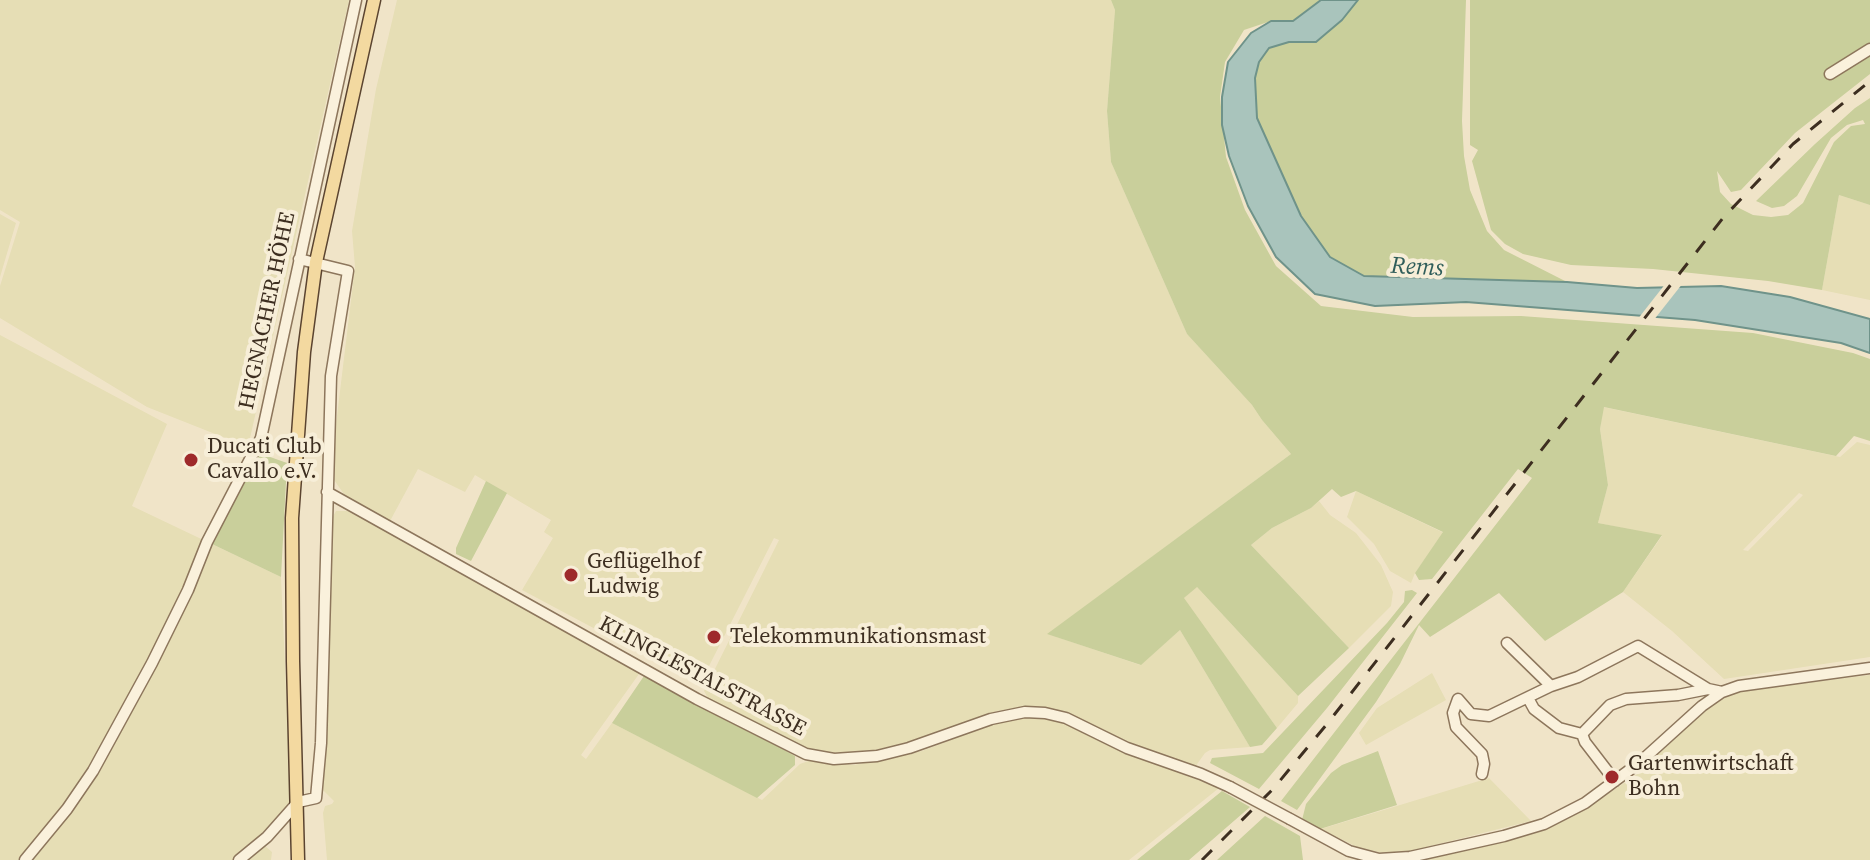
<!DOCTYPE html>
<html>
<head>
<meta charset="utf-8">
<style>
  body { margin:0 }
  canvas { display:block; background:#f0e4c8 }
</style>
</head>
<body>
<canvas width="1870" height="860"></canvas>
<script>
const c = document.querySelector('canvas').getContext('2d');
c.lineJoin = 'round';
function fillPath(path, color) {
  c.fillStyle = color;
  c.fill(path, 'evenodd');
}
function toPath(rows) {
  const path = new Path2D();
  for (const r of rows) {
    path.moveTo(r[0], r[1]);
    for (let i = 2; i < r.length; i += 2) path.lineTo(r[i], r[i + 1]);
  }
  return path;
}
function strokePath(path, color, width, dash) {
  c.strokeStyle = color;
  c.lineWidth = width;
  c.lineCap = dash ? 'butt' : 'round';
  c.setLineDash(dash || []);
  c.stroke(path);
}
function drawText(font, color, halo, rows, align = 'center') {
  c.font = font + ' "Source Serif 4",serif';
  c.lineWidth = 8;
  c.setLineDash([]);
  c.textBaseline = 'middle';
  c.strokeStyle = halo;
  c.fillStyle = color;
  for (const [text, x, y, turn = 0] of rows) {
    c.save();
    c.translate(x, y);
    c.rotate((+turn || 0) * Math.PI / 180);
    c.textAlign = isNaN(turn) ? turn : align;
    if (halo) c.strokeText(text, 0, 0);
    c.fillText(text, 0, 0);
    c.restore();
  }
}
const farmland = toPath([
  [0,0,349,0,248,447,147,407,0,318,0,286,20,222,0,210],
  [397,0,1111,0,1115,10,1107,111,1111,162,1187,334,1252,405,1262,420,1291,454,1048,634,1140,665,1180,630,1250,747,1210,750,1205,753,1195,767,1133,744,1068,714,1037,707,997,711,917,740,859,754,813,752,788,741,708,698,704,691,779,540,774,538,709,666,698,680,693,681,522,590,553,538,544,532,551,520,475,475,465,492,418,469,390,521,348,500,330,474,355,267,352,231,376,89],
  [1839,195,1870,205,1870,300,1822,290],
  [0,214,16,223,0,277],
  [0,335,167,424,132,506,281,577,291,801,254,842,259,848,265,846,272,852,271,860,0,860],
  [1603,407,1840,457,1857,442,1870,445,1870,657,1724,679,1672,631,1623,592,1662,536,1598,523,1608,485,1600,429],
  [1799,493,1803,495,1748,551,1743,550],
  [1356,491,1444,533,1415,573,1411,583,1390,571,1374,544,1347,517],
  [1319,501,1330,515,1356,533,1381,565,1393,592,1391,606,1349,648,1251,545,1272,528,1311,508],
  [336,511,348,511,638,669,639,674,581,755,586,759,612,723,762,800,800,764,811,760,854,765,922,751,995,723,1032,716,1067,724,1122,751,1219,788,1129,860,327,860,323,813,325,806,332,804,334,801,322,789,330,522],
  [1196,586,1298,696,1298,703,1277,728,1183,599],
  [1432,673,1446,700,1366,745,1359,733,1377,708],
  [1870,675,1870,860,1408,860,1547,829,1593,804,1636,775,1713,703,1733,692],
  [1489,778,1531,821,1402,853,1383,853,1359,848,1321,829]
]);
const green = toPath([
  [1111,0,1321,0,1293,21,1271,21,1244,30,1225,62,1220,97,1226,157,1245,210,1276,266,1321,306,1413,317,1521,316,1753,333,1853,353,1870,359,1870,441,1854,436,1836,456,1604,407,1600,429,1608,485,1598,523,1662,535,1623,592,1545,641,1499,593,1430,637,1419,625,1400,664,1376,702,1297,810,1281,801,1532,478,1518,469,1432,579,1419,580,1415,573,1443,532,1356,491,1341,497,1332,489,1311,508,1272,528,1251,545,1349,648,1298,696,1197,587,1184,598,1277,728,1262,745,1250,747,1180,630,1141,665,1047,634,1291,454,1262,420,1252,405,1187,334,1111,162,1107,111,1115,10],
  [1358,0,1466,0,1462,121,1464,156,1470,190,1487,231,1504,250,1567,282,1364,276,1330,257,1301,216,1257,118,1255,78,1259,62,1269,48,1289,42,1316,42,1342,20],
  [1470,0,1870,0,1870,74,1795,133,1741,190,1731,192,1717,171,1720,192,1731,204,1753,215,1771,217,1788,215,1803,203,1834,142,1851,126,1865,124,1863,120,1847,125,1831,138,1797,196,1784,206,1772,208,1756,201,1815,144,1855,108,1870,98,1870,205,1839,195,1822,290,1768,281,1653,269,1571,265,1523,254,1505,244,1491,230,1472,161,1478,150,1470,145],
  [259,453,287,463,281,577,212,544],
  [486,481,507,493,471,561,456,554,456,548],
  [1412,590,1417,593,1327,708,1259,789,1210,763,1212,758,1263,753,1387,623,1404,602,1405,591],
  [650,675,795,756,795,765,757,798,612,723,644,676],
  [1378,751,1397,805,1320,829,1302,820,1306,804,1331,773,1342,765],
  [1222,791,1250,807,1189,860,1137,860],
  [1265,816,1300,836,1303,860,1217,860]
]);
const water = toPath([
  [1321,0,1358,0,1342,20,1316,42,1289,42,1269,48,1259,62,1255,78,1257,118,1301,216,1330,257,1364,276,1567,282,1637,288,1721,286,1790,297,1870,319,1870,353,1841,343,1695,320,1466,302,1375,306,1315,294,1276,257,1248,206,1229,156,1222,125,1222,97,1228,62,1251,33,1271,21,1293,21,1321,0]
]);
const pier = toPath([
  [1666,283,1683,283,1653,321,1637,320]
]);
const minor = toPath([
  [1830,74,1870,49],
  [327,492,697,699,806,754,834,759,877,756,909,748,991,719,1025,712,1045,713,1066,718,1127,748,1201,774,1230,787],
  [1507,643,1551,686],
  [1528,698,1534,709,1559,728,1582,734,1610,705,1626,699,1678,695,1708,689],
  [1582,734,1585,742,1615,781],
  [1482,774,1484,764,1482,754,1456,727,1453,713,1458,699,1471,714,1489,716,1551,686,1578,677,1638,646,1708,689,1722,692],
  [1290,819,1349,851,1379,859,1410,857,1504,836,1544,824,1585,803,1639,763,1702,706,1722,692,1739,686,1870,668],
  [25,860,67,809,93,771,152,663,188,590,207,542,261,438,356,0],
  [239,860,267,837,298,802,316,798,321,743,331,376,348,271,299,259]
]);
const major = toPath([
  [298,860,293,661,292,518,304,352,316,262,374,0]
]);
const rail = toPath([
  [1202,860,1273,789,1327,724,1723,218,1793,144,1870,81]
]);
const minorBridge = toPath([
  [1230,787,1290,819]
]);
const markers = [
  [191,460,8,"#9e2a2b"],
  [571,575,8,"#9e2a2b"],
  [714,637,8,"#9e2a2b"],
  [1612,777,8,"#9e2a2b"]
];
const streetNames = [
  ["HEGNACHER HÖHE",268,311,-78],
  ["KLINGLESTALSTRASSE",702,677,28]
];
const poiNames = [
  ["Ducati Club",207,447],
  ["Cavallo e.V.",207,472],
  ["Geflügelhof",587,562],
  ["Ludwig",587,587],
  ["Telekommunikationsmast",730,637],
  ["Gartenwirtschaft",1628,764],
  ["Bohn",1628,789]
];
const waterNames = [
  ["Rems",1417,268,3]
];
fillPath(farmland, '#e6deb5');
fillPath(green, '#c9cf9b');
fillPath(water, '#a9c4bc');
strokePath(water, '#6f938a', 2);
fillPath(pier, '#f0e4c8');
strokePath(minor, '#8d765c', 13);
strokePath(major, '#5b4430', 15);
strokePath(minor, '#faf1dc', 10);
strokePath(major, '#f3d9a0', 12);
strokePath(rail, '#3d2e20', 3, [14, 14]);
strokePath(minorBridge, '#8d765c', 13, []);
strokePath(minorBridge, '#faf1dc', 10);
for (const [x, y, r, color] of markers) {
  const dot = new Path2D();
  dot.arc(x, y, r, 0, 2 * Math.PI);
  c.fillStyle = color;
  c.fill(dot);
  strokePath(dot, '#f7eed8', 3);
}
drawText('22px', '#3d2e20', '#f7eed8', streetNames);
drawText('22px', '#3d2e20', '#f7eed8', poiNames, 'left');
drawText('italic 24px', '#2f5d5a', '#f7eed8', waterNames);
</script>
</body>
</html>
